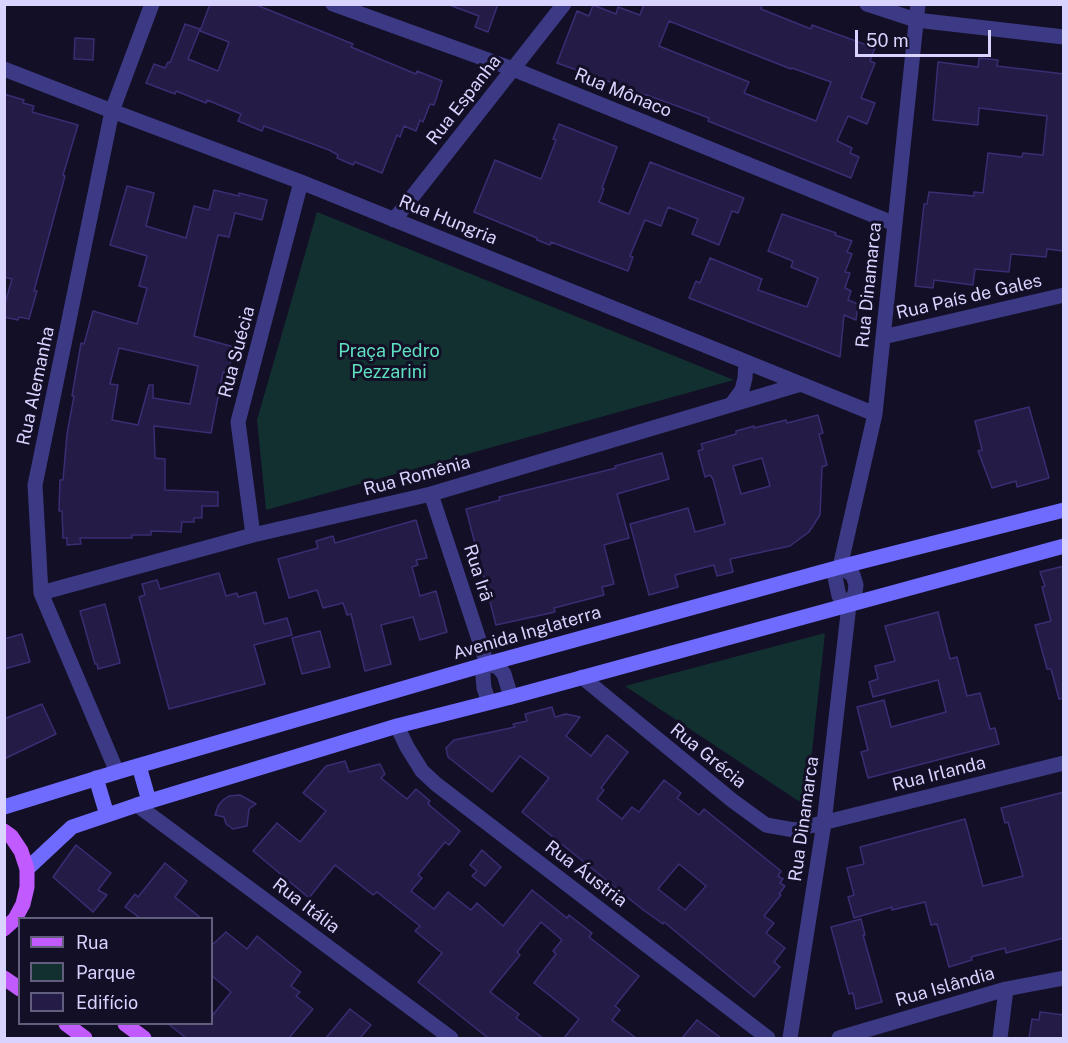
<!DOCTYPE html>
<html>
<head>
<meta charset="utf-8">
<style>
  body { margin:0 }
  #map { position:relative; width:1068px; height:1043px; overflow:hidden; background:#130f26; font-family:"Public Sans",sans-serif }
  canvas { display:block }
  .frame { position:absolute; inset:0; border:6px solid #d9d4ff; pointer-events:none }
  .legend { position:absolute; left:18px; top:917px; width:195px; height:108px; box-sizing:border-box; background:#130f26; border:2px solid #625e7d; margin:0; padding:8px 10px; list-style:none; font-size:18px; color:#d9d4ff }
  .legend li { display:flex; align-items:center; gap:12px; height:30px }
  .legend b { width:30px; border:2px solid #625e7d }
  .scale { position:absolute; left:855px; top:30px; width:136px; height:27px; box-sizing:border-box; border:3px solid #d9d4ff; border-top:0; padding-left:8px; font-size:18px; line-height:21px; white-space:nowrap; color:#d9d4ff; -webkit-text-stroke:4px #130f26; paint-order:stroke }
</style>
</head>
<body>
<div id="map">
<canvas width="1068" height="1043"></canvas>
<div class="frame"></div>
<ul class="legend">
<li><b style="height:8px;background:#c25bff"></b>Rua</li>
<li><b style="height:16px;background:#12302f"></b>Parque</li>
<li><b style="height:16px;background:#241b47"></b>Edifício</li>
</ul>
<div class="scale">50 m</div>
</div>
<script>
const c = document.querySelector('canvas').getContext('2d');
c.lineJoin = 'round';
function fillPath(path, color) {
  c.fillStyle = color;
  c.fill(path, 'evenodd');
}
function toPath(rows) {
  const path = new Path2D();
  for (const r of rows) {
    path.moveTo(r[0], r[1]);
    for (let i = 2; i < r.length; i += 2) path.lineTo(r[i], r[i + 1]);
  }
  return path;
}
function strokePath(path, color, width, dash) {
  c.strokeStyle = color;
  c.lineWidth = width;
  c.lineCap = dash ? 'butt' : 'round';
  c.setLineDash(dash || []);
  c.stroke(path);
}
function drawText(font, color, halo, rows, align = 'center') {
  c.font = font + ' "Public Sans",sans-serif';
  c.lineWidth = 6;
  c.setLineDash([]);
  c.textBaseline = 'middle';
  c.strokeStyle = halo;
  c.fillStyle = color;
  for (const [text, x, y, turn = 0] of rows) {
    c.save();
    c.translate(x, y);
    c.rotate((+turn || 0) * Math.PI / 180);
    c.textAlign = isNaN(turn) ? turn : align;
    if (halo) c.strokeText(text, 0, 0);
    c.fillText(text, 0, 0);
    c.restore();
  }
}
const green = toPath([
  [317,212,734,380,266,510,257,420],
  [825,633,806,806,625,686]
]);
const building = toPath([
  [210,4,254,4,353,44,351,47,416,74,417,71,442,81,434,105,430,104,423,122,420,120,416,131,404,126,400,137,397,135,382,173,355,162,353,165,337,158,338,155,329,150,264,126,262,131,238,121,241,114,207,100,206,103,176,91,175,94,146,83,154,64,165,68,168,62,170,63,185,24,200,29,188,59,218,71,229,42,200,31,210,4],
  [452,4,498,4,488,32,475,27,479,16,452,6,452,4],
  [644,4,762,4,761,9,811,29,812,25,875,48,870,61,875,63,861,98,875,103,867,124,848,116,837,141,852,148,850,153,859,157,851,178,708,121,709,118,677,106,557,63,577,11,589,16,593,5,616,14,618,7,640,15,644,4],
  [669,21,791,69,792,68,831,82,816,121,744,93,749,82,659,46,669,21],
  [75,38,94,39,93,60,74,59,75,38],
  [979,58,998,60,997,66,1064,74,1064,251,1047,249,1046,257,1011,254,1009,272,975,269,973,285,934,280,933,288,915,286,924,204,927,204,929,192,974,196,974,192,983,193,988,153,1022,157,1023,153,1043,155,1047,116,979,108,978,125,933,120,938,62,978,67,979,58],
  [4,94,24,100,23,103,34,106,32,112,78,125,63,175,65,176,34,291,37,291,29,319,19,317,18,320,4,317,4,307,12,279,4,277,4,94],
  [559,124,617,147,602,188,604,189,599,202,629,214,650,162,744,198,738,213,732,211,719,245,692,234,698,219,668,207,661,226,645,220,630,256,633,257,628,271,551,242,550,245,537,240,537,238,474,212,495,160,541,179,556,140,553,139,559,124],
  [127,186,154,193,146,226,186,238,194,206,209,210,214,190,239,196,239,193,267,200,262,220,235,213,229,237,218,235,202,302,194,336,234,347,228,373,223,372,211,433,154,426,155,458,165,459,165,490,218,492,218,506,202,506,202,518,194,518,194,522,182,522,181,532,151,531,151,535,132,535,132,538,80,538,81,544,67,545,67,538,63,538,62,511,59,511,60,480,63,480,67,434,74,396,72,396,81,343,84,344,93,311,137,324,147,288,139,286,147,256,110,245,127,186],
  [119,348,198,366,190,404,153,398,153,385,149,385,138,425,112,420,118,385,110,384,119,348],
  [782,214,836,233,835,235,852,241,847,252,852,254,845,272,850,273,845,288,851,291,848,300,858,304,856,320,844,315,840,357,689,298,696,281,700,283,710,258,762,279,758,290,807,307,818,278,791,267,793,261,768,251,782,214],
  [1029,407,1049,478,1017,487,1016,481,992,488,978,451,982,450,975,421,1029,407],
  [818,415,823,433,819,434,827,465,822,467,820,515,809,532,790,546,730,559,733,572,717,576,714,565,675,575,678,587,649,595,630,524,688,508,695,532,725,524,713,479,710,475,705,477,698,451,703,449,701,444,736,434,736,431,754,426,754,428,786,420,787,423,818,415],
  [762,458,770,486,741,494,733,466,762,458],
  [662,453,669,479,617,494,629,538,604,545,614,584,602,587,604,595,554,608,555,612,496,625,466,509,500,500,499,497,616,468,615,466,662,453],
  [416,520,427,558,416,560,418,565,412,567,420,596,436,591,447,632,420,640,413,617,381,625,391,664,365,671,351,614,347,615,343,603,323,608,317,590,289,598,278,559,318,548,316,541,333,536,335,543,416,520],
  [1064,566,1064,698,1059,699,1051,669,1047,669,1035,625,1051,621,1042,587,1045,586,1040,572,1064,566],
  [219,573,226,596,237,593,238,597,256,592,264,624,287,618,292,635,254,645,265,684,169,709,139,597,145,595,142,584,157,580,160,589,219,573],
  [105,604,120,663,98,669,97,664,95,664,80,611,105,604],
  [938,612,950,659,957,657,967,696,980,693,990,729,995,728,999,744,868,778,861,752,868,750,857,707,884,700,891,727,946,712,938,680,873,697,869,682,878,679,875,666,895,661,885,626,938,612],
  [320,631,330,667,302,674,292,638,320,631],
  [22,634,30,662,4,669,4,639,22,634],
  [42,704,56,734,4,759,4,719,42,704],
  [552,707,555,717,566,714,580,717,566,736,591,756,607,735,628,752,601,788,604,790,597,799,622,819,632,807,639,812,664,780,681,793,677,798,699,815,704,809,781,871,778,876,783,879,780,883,785,886,779,894,781,895,764,916,774,923,766,933,785,948,774,962,780,967,754,997,664,922,663,924,642,909,522,812,549,778,520,756,492,792,448,757,446,748,454,740,515,727,513,724,527,721,525,714,552,707],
  [679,864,706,886,685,910,658,889,679,864],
  [345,761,349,772,380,764,385,774,381,778,407,799,416,789,430,801,428,804,460,831,449,845,445,842,418,875,422,878,411,891,434,909,448,892,471,910,477,903,503,926,532,890,567,918,569,915,592,933,589,937,639,976,615,1006,620,1010,612,1020,636,1038,564,1038,579,1019,534,983,556,954,553,951,562,940,541,922,517,952,520,955,490,992,519,1014,516,1018,543,1038,488,1038,418,982,442,953,415,931,420,926,377,892,373,895,335,865,309,898,253,851,277,823,300,842,326,811,303,793,326,766,345,761],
  [1064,792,1064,938,1006,953,1005,948,971,957,972,960,949,967,937,924,931,925,925,902,892,910,892,907,854,918,848,897,854,895,847,868,864,864,860,847,965,819,983,886,1023,876,1008,822,1005,823,1001,808,1064,792],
  [240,795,256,804,249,809,247,826,233,829,226,824,224,817,215,815,218,806,223,800,229,796,240,795],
  [76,845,111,873,98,890,107,895,93,912,53,877,76,845],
  [482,850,501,867,485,886,472,876,477,871,470,865,482,850],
  [165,863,187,881,175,897,201,918,140,918,125,907,135,894,138,897,165,863],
  [861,919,865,935,863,935,882,1002,856,1009,853,993,849,994,831,927,861,919],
  [226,932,247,949,257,936,301,972,291,986,300,992,296,996,313,1009,289,1038,186,1038,167,1023,212,1023,212,1016,231,992,212,976,212,945,226,932],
  [350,1009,371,1025,360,1038,326,1038,350,1009],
  [1040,1012,1064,1015,1064,1038,1029,1038,1032,1019,1039,1020,1040,1012],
  [697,1020,721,1038,682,1038,697,1020]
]);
const street = toPath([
  [333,4,513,69,895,224],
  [867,4,916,20,1064,37],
  [4,69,112,111,301,182,875,414],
  [394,220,564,4],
  [883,337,1064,295],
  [731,405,742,390,745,378,746,362],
  [431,494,487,664],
  [253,535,238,422,301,182],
  [41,593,253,535,431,494,801,384],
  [849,605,839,596,835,577,840,567,875,414,918,4],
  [487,664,498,667,504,674,511,697],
  [487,664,483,670,483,676,484,688,489,702],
  [582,677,733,801,766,825,794,830,1064,763],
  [397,726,407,747,422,771,436,784,768,1038],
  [117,772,41,593,35,485,112,111,152,4],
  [137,805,451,1038],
  [790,1038,824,823,849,605,855,593,856,585,853,575,840,567],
  [839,1038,1006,989,1064,978],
  [1000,1038,1006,989]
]);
const secondary = toPath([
  [139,766,149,801],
  [96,778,107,815],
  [4,807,117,772,487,664,840,567,1064,510],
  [27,869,72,827,137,805,397,726,511,697,1064,546]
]);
const primary = toPath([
  [4,831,11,836,21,851,27,869,27,887,23,904,15,919,4,929],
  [4,978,20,989],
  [66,1024,85,1038],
  [125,1024,144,1038]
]);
const streetNames = [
  ["Rua Mônaco",623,93,22],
  ["Rua Espanha",464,100,-52],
  ["Rua Hungria",448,220,22],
  ["Rua Dinamarca",869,285,-84],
  ["Rua País de Gales",969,297,-13],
  ["Rua Suécia",237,352,-75],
  ["Rua Alemanha",36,386,-78],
  ["Rua Romênia",417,476,-15],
  ["Rua Irã",478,573,72],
  ["Avenida Inglaterra",527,633,-16],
  ["Rua Grécia",708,756,39],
  ["Rua Irlanda",939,774,-14],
  ["Rua Dinamarca",804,819,-82],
  ["Rua Áustria",586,874,37],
  ["Rua Itália",306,906,37],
  ["Rua Islândia",945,987,-16]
];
const parkNames = [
  ["Praça Pedro",389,351],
  ["Pezzarini",389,372]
];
fillPath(green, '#12302f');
fillPath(building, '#241b47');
strokePath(building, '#3b2d73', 1.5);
strokePath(street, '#3d3a85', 15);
strokePath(secondary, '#6f6bff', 15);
strokePath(primary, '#c25bff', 15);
drawText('18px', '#d9d4ff', '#130f26', streetNames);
drawText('18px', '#5fe0c0', '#130f26', parkNames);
</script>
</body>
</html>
